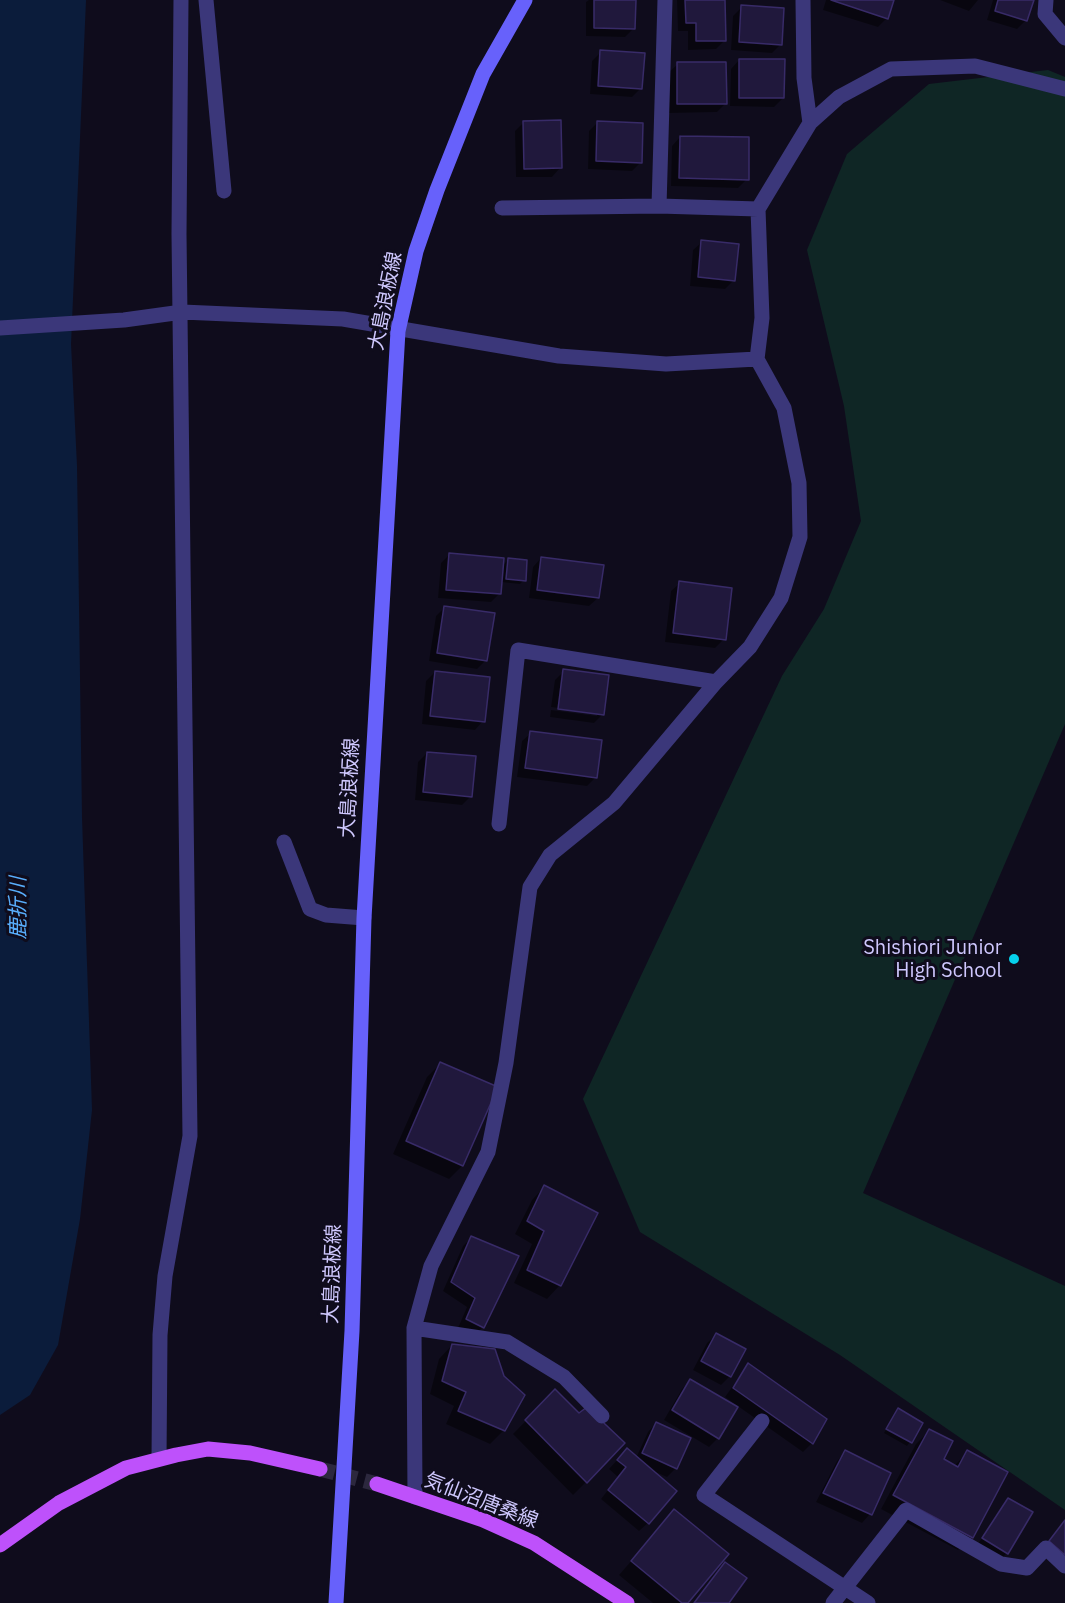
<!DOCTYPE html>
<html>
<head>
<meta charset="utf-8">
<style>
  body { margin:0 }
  canvas { display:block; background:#0f0c1c }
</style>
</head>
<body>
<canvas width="1065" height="1603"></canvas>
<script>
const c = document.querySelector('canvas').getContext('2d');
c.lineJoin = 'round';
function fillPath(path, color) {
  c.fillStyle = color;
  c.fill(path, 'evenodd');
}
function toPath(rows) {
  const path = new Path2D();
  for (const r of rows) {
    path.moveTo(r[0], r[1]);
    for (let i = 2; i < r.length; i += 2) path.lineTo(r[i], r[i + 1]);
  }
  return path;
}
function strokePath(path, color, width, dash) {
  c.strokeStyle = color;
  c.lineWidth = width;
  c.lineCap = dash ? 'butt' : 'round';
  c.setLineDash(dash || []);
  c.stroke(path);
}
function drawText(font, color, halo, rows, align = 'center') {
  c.font = font + ' "IBM Plex Sans","Noto Sans JP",sans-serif';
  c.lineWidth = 6;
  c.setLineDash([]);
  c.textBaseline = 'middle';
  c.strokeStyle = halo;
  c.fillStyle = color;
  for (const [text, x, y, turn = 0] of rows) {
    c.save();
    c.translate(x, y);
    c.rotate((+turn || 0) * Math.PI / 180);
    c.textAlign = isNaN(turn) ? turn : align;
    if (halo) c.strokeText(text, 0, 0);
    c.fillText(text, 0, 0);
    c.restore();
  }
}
const green = toPath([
  [1048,70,1065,77,1065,724,863,1193,1065,1286,1065,1510,840,1355,640,1232,583,1099,782,676,824,609,861,521,844,406,807,250,847,154,929,84]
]);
const water = toPath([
  [0,0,86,0,71,344,77,466,82,818,92,1110,80,1219,58,1345,30,1395,0,1415]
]);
const shadow = toPath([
  [589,0,634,0,634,28,625,37,586,36,586,2],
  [677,0,724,0,725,40,716,49,688,50,688,31,678,31],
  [826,0,892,0,886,19,878,27,823,10],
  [940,0,978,0,969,11],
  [993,0,1032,0,1026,20,1017,29,987,20],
  [742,7,781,44,772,53,731,50,733,16],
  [601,52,641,88,632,97,590,94,592,61],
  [739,60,783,98,774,107,730,106,731,69],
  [678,64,725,104,717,112,669,113,669,72],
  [524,122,560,168,552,177,516,177,515,131],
  [598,122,641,162,632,171,588,169,589,131],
  [680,137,747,179,738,188,671,186,672,146],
  [702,242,734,280,725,289,690,286,693,250],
  [450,554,502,566,508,560,524,580,520,584,501,582,500,593,491,602,438,598,441,563],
  [541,558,598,598,589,606,529,598,533,567],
  [680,583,724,639,715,648,665,642,671,591],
  [445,607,486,660,477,669,429,661,436,616],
  [564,671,602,715,594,723,550,717,551,710,597,716,597,713,551,707,555,680],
  [435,672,483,721,475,730,422,724,426,681],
  [531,733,596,777,587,786,517,777,522,741],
  [427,753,471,796,462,805,415,800,418,762],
  [440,1064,462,1166,449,1179,393,1154,427,1077],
  [545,1186,560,1285,547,1299,514,1283,532,1244,515,1234,532,1200],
  [471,1238,517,1257,483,1327,474,1336,458,1328,467,1307,443,1291,463,1246],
  [716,1335,744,1350,730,1376,721,1385,693,1370,707,1343],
  [452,1345,503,1377,524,1395,504,1430,490,1444,446,1424,454,1406,430,1394,439,1359],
  [748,1365,812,1443,803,1452,725,1397],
  [690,1381,718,1438,709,1447,664,1420,682,1389],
  [555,1391,586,1482,573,1495,513,1434],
  [895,1414,910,1442,907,1446,884,1433],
  [656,1423,676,1468,667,1477,651,1470,648,1523,639,1531,601,1499,618,1477,609,1469,618,1459,636,1458,648,1432],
  [930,1430,942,1459,954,1466,968,1452,971,1537,958,1550,881,1509,916,1444],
  [845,1452,889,1474,870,1514,862,1523,816,1502,837,1461],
  [1009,1500,1007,1553,998,1562,975,1548],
  [675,1511,686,1603,653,1603,619,1575]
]);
const building = toPath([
  [594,0,636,0,635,29,594,28,594,0],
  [685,0,725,0,726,41,696,41,696,23,686,23,685,0],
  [831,0,894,0,888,19,831,0],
  [998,0,1034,0,1027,21,995,11,998,0],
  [741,5,784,8,782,45,739,42,741,5],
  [600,50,645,53,642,89,598,86,600,50],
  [739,59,785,59,784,98,739,98,739,59],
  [677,62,726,62,727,104,677,104,677,62],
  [561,120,562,168,524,169,523,121,561,120],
  [597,121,643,123,642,163,596,161,597,121],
  [680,136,749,137,749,180,679,178,680,136],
  [701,240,739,244,735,281,698,277,701,240],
  [449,553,504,558,501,594,446,590,449,553],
  [541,557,604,565,599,598,537,590,541,557],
  [508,558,527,560,526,581,506,579,508,558],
  [679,581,732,588,726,640,673,633,679,581],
  [444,606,495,613,487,661,437,653,444,606],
  [563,669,609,675,604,715,558,709,563,669],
  [435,671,490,677,485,722,430,716,435,671],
  [530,731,602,740,597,778,525,768,530,731],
  [427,752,476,756,472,797,423,792,427,752],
  [440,1062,498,1087,463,1166,406,1141,440,1062],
  [544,1185,598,1213,561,1286,527,1270,544,1231,527,1221,544,1185],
  [471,1236,519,1256,484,1328,466,1319,475,1298,451,1282,471,1236],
  [716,1333,746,1349,731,1377,701,1361,716,1333],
  [452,1344,495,1349,504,1376,525,1395,505,1431,458,1411,466,1392,442,1381,452,1344],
  [748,1363,827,1419,813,1444,733,1388,748,1363],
  [690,1379,738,1407,719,1439,672,1410,690,1379],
  [555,1389,579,1413,587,1407,625,1443,587,1483,525,1420,555,1389],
  [898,1408,923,1423,912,1443,886,1429,898,1408],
  [656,1422,691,1438,677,1469,642,1453,656,1422],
  [929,1429,953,1441,944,1459,958,1467,967,1450,1008,1472,973,1538,893,1495,929,1429],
  [627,1448,677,1491,649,1524,608,1490,626,1467,617,1460,627,1448],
  [845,1450,891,1473,872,1515,823,1493,845,1450],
  [1008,1498,1033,1512,1008,1554,982,1538,1008,1498],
  [674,1509,729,1554,688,1603,682,1603,631,1561,674,1509],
  [1065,1520,1065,1555,1049,1541,1065,1520],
  [725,1562,747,1578,729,1603,694,1603,725,1562]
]);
const primaryTunnel = toPath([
  [320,1469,377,1484]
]);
const lane = toPath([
  [762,1421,704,1495,868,1603],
  [833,1603,906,1510,1001,1564,1027,1568,1046,1548,1065,1566]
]);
const street = toPath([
  [206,0,224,191],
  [803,0,804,78,810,123],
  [1046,0,1045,14,1065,38],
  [659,206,665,0],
  [502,208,659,206,758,209,810,123,839,97,891,69,975,66,1065,89],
  [0,328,124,320,182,312,343,319,559,356,666,364,757,359],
  [499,824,518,650,716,682],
  [284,842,310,909,326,915,364,918],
  [414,1328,431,1266,488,1152,506,1063,530,887,550,855,614,803,716,682,750,647,781,598,800,537,799,483,784,408,757,359,762,318,758,209],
  [159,1459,160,1335,165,1276,190,1136,179,234,181,0],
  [415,1497,414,1328,507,1342,564,1377,602,1416]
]);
const secondary = toPath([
  [336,1603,352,1331,364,918,398,331,416,251,437,190,483,74,525,0]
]);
const primary = toPath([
  [377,1484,483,1520,534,1543,627,1603],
  [0,1545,59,1503,126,1468,176,1455,208,1449,250,1453,320,1469]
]);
const markers = [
  [1014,959,6,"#06d1ec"]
];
const streetNames = [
  ["大島浪板線",386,301,-79],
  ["大島浪板線",350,788,-87],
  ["大島浪板線",333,1274,-88],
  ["気仙沼唐桑線",481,1501,21]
];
const poiNames = [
  ["Shishiori Junior",1002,948],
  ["High School",1002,971]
];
const waterNames = [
  ["鹿折川",19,908,-90]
];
fillPath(green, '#0f2625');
fillPath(water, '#0b1c3b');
fillPath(shadow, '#0007');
fillPath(building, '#20183c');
strokePath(building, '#382b68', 1.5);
strokePath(primaryTunnel, '#2c283e', 15, [15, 8]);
strokePath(lane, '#3b377a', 15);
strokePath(street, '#3b377a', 15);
strokePath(secondary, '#6761fb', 15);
strokePath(primary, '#be51fb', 15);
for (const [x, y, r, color] of markers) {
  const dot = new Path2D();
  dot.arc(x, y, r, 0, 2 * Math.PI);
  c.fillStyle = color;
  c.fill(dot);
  strokePath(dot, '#0f0c1c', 2);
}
drawText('20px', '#cfc8fe', '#0f0c1c', streetNames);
drawText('20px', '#cfc8fe', '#0f0c1c', poiNames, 'right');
drawText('italic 21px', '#58adfb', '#0f0c1c', waterNames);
</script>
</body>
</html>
